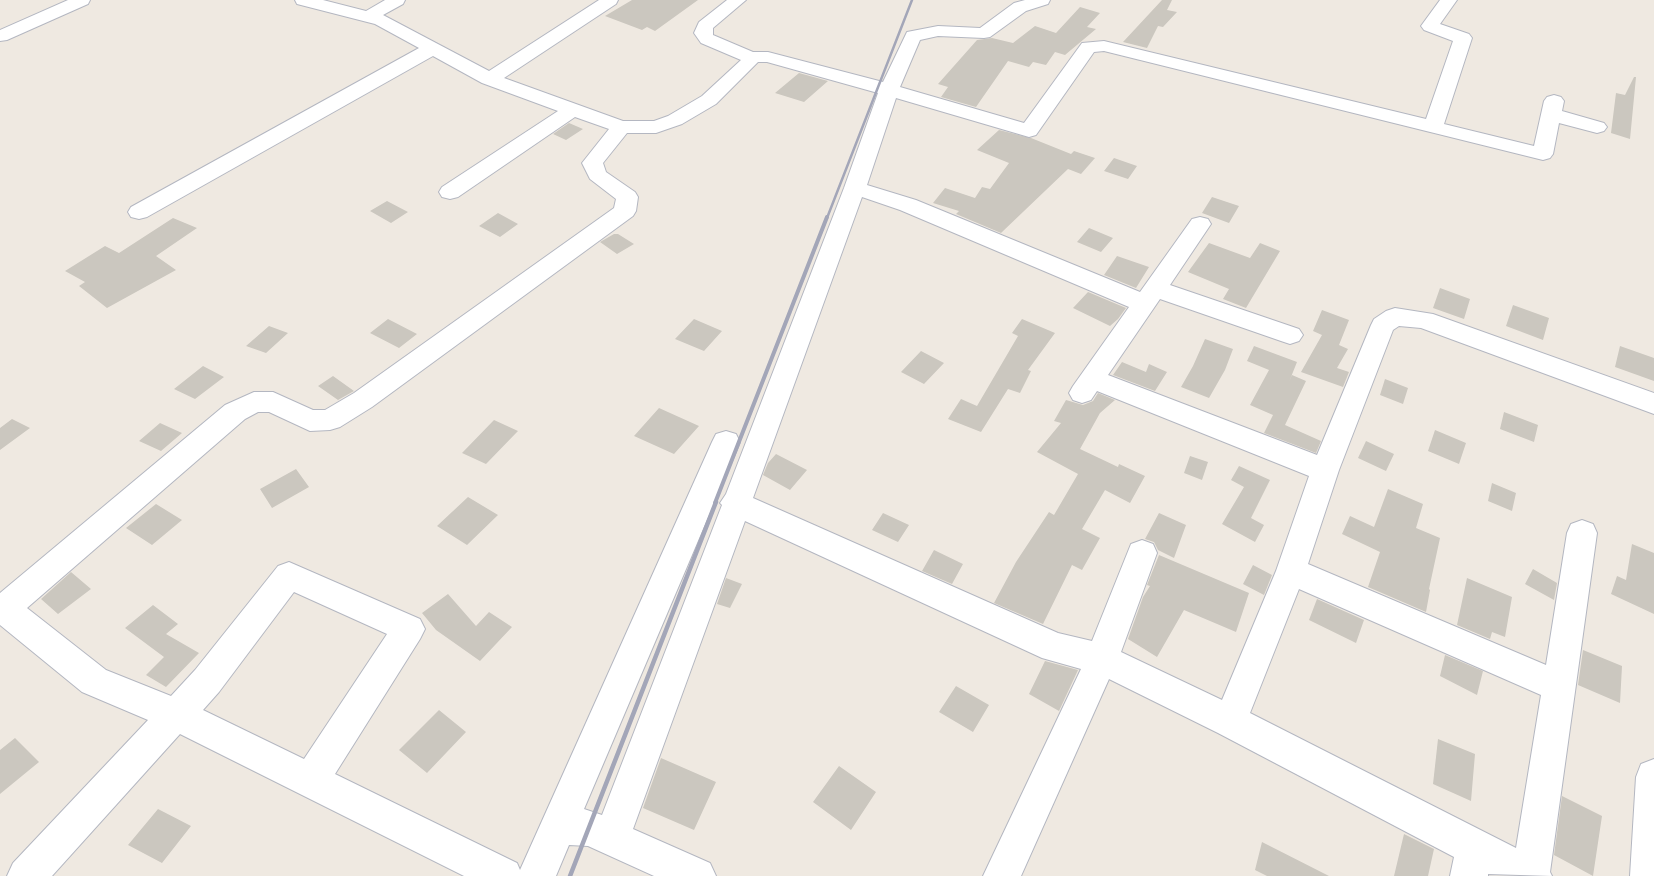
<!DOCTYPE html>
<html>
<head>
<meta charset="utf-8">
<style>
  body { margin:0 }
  canvas { display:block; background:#efe9e1 }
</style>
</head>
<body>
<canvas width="1654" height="876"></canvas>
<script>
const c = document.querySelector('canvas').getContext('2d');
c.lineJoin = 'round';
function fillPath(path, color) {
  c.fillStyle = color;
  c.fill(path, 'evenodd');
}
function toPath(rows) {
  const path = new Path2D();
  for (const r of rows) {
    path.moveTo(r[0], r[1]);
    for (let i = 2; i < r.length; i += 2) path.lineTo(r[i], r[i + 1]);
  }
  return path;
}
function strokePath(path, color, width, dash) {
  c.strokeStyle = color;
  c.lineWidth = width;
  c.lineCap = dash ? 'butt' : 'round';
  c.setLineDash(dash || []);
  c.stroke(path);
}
const building = toPath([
  [632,0,698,0,655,31,647,27,642,30,605,16],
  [1162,0,1172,0,1167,10,1177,12,1163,27,1158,26,1147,48,1123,42],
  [1080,7,1100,13,1087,27,1096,29,1065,55,1055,52,1046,65,1033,62,1029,67,1008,61,976,107,941,97,948,87,938,84,977,40,992,38,1013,43,1035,26,1056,33],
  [799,73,828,81,804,102,775,93],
  [1634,77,1636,77,1630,139,1611,133,1616,93,1625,95],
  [569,123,583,129,566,140,553,134],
  [999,130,1031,138,1071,154,1074,151,1095,158,1081,174,1068,169,1001,233,956,214,959,211,933,203,945,188,975,198,982,187,990,189,1009,163,977,150],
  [1114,158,1137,166,1128,179,1104,171],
  [1212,197,1239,206,1229,223,1202,213],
  [387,201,408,212,391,223,370,211],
  [498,213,518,224,500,237,479,226],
  [173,218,197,228,156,256,176,270,107,308,79,286,85,282,65,271,105,246,119,253],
  [1089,228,1113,238,1101,252,1077,242],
  [614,234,618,234,634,244,617,254,600,242],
  [1209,243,1250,258,1260,243,1280,251,1246,308,1223,299,1229,289,1188,272],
  [1117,256,1149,267,1136,288,1104,275],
  [1440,288,1470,299,1464,319,1433,308],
  [1088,292,1126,308,1118,319,1110,326,1073,308],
  [1513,305,1549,318,1543,340,1506,326],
  [1322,310,1349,320,1339,345,1348,349,1337,368,1349,372,1343,387,1301,372,1322,335,1313,331],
  [388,319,417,334,399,348,370,333],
  [694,319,722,331,704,351,675,339],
  [1022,319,1055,333,1028,370,1031,371,1020,393,1008,389,981,432,948,419,961,399,977,406,1018,336,1012,333],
  [269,326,288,333,266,353,246,346],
  [1205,339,1233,349,1225,370,1209,398,1181,387,1193,366],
  [1254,346,1297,362,1289,382,1292,375,1306,381,1285,425,1321,441,1316,453,1264,433,1273,415,1250,405,1269,370,1247,361],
  [1620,346,1654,358,1654,381,1615,367],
  [921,351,944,363,924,384,901,372],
  [1122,362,1146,372,1149,364,1167,372,1155,391,1113,375],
  [203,366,224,377,195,399,174,389],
  [333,376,354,391,338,400,318,386],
  [1385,379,1408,388,1403,404,1380,395],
  [1098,393,1115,400,1100,413,1080,449,1118,467,1119,464,1145,476,1130,503,1105,490,1082,529,1100,538,1082,570,1072,565,1043,624,994,603,1016,562,1049,512,1054,515,1078,474,1037,452,1061,423,1054,421,1066,400,1083,405,1093,401],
  [659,408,699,426,674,454,634,436],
  [1504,412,1538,425,1534,442,1500,429],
  [12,419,30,428,0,450,0,428],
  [494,420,518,431,486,464,462,453],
  [160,423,182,433,161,451,139,441],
  [1435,430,1466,443,1459,464,1428,451],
  [1366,441,1394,454,1386,471,1358,458],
  [776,454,807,470,790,490,763,475,768,463],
  [1190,456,1208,462,1202,480,1184,473],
  [1239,466,1270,480,1251,518,1264,525,1255,542,1222,524,1244,487,1231,480],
  [296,469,309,487,272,508,260,489],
  [1492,483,1516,493,1512,511,1488,501],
  [1388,489,1423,504,1416,528,1440,538,1429,589,1430,590,1426,612,1368,587,1380,552,1342,534,1350,516,1374,527],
  [468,497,498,515,467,545,437,526],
  [156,504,182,520,152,545,126,528],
  [883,513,909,525,898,542,872,530],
  [1159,513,1186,525,1174,558,1158,550,1154,542,1145,539],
  [1632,544,1654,553,1654,614,1611,594,1617,576,1626,580],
  [934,550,963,564,952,584,922,571],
  [1159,555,1249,593,1236,632,1184,610,1157,657,1128,639,1143,597,1150,586,1147,585],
  [1253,565,1272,575,1264,595,1243,584],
  [1533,569,1557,583,1554,600,1525,584],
  [71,572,91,589,58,614,41,599],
  [726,578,742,584,730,608,717,604],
  [1467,578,1512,597,1505,637,1492,632,1490,639,1457,625],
  [448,594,476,626,489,612,512,627,480,661,436,630,422,613],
  [1317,599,1364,620,1356,643,1309,620],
  [153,605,178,624,166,634,199,653,166,687,146,675,164,657,125,628],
  [1583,650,1622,666,1620,703,1578,685],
  [1445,655,1483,671,1477,695,1440,676],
  [1045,661,1078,670,1059,711,1029,694],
  [956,686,989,705,973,732,939,712],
  [439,710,466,732,427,773,399,750],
  [15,738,39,762,0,794,0,750],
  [1438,739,1475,754,1471,801,1433,784],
  [661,758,716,782,694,830,643,808],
  [839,766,876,792,851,830,813,802],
  [1562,796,1602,816,1593,876,1554,855],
  [158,809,191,826,162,863,128,845],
  [1404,834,1434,849,1428,876,1394,876],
  [1262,842,1329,876,1267,876,1255,870]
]);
const minor = toPath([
  [68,0,90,0,88,4,7,40,0,41,0,30,68,0],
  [295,0,323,0,366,11,385,0,405,0,403,4,383,15,489,71,599,0,618,0,616,4,504,78,623,121,654,121,668,116,702,96,741,60,701,43,694,33,699,22,727,0,746,0,713,28,713,35,753,52,768,52,883,82,907,32,938,26,980,28,1014,3,1025,0,1050,0,1048,4,1026,11,990,37,984,38,938,36,920,40,900,87,1024,123,1082,43,1104,41,1426,119,1453,41,1424,30,1421,26,1440,0,1457,0,1440,24,1469,34,1472,38,1444,124,1534,146,1544,101,1547,97,1554,95,1561,97,1564,101,1562,111,1604,123,1607,127,1604,131,1597,133,1559,123,1553,154,1550,158,1543,160,1104,51,1094,52,1036,135,1029,137,896,98,867,185,916,200,1140,292,1192,219,1200,217,1208,219,1211,224,1170,285,1299,329,1303,335,1299,341,1290,344,1281,341,1160,299,1108,375,1317,455,1371,325,1374,319,1386,311,1395,308,1433,314,1654,393,1654,414,1421,328,1399,326,1393,330,1339,470,1308,564,1546,665,1567,533,1571,524,1582,520,1593,524,1597,533,1550,872,1552,876,1488,874,1488,876,1450,876,1454,857,1218,733,1109,679,1021,876,983,876,1081,669,1042,658,745,521,633,829,710,863,716,876,654,876,588,846,569,845,556,876,464,876,180,734,52,876,7,876,13,863,148,720,82,692,0,625,0,593,225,405,254,392,273,392,313,410,325,410,354,393,614,208,616,199,590,179,582,163,609,129,575,117,458,197,450,199,442,197,439,192,442,187,558,111,482,83,433,56,147,217,139,219,131,217,128,212,131,207,419,48,375,24,297,4,295,0],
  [758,62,767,62,878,93,844,188,726,494,720,503,722,505,602,815,584,809,740,442,736,434,726,431,716,434,712,442,520,870,517,863,335,774,420,639,425,629,420,619,289,562,278,566,195,670,171,696,106,670,27,608,245,419,258,412,269,412,310,431,330,430,340,427,372,407,633,216,636,211,638,197,635,192,606,172,603,163,627,133,656,133,682,124,716,104,758,62],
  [862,197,900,210,1129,307,1073,386,1069,393,1073,400,1082,403,1091,400,1097,391,1309,476,1276,571,1222,700,1121,652,1157,553,1153,544,1142,540,1131,544,1092,641,1058,633,753,498,862,197],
  [1299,589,1541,695,1516,848,1250,713,1299,589],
  [294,592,387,634,304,759,203,710,219,692,294,592],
  [1654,759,1654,876,1630,876,1636,777,1641,764,1654,759]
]);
const railFar2 = toPath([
  [827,218,912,0]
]);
const railFar1 = toPath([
  [715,503,827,217]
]);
const rail = toPath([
  [570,876,716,502]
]);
fillPath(building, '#cbc7bf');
strokePath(minor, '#b4b7c1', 2);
fillPath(minor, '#fff');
strokePath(railFar2, '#a3a6b8', 2.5);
strokePath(railFar1, '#a3a6b8', 4);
strokePath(rail, '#a3a6b8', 4.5);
</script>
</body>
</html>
